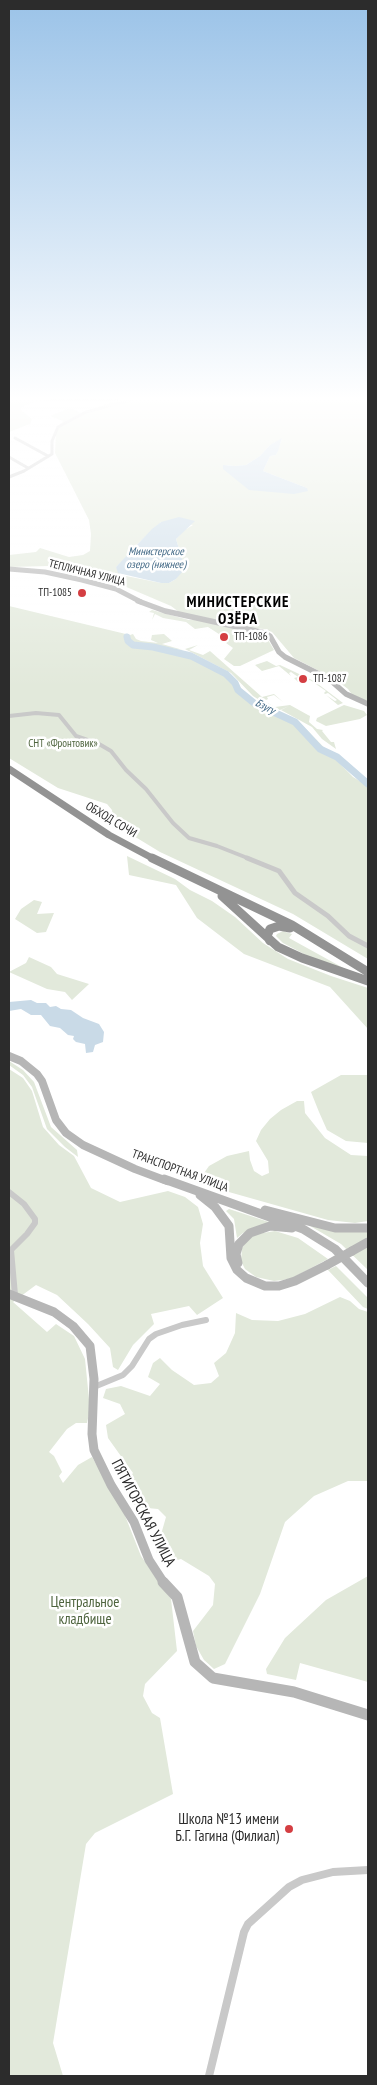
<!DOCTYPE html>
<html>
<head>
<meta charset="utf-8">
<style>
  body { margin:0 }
  #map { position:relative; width:377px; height:2085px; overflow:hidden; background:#fff; font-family:"PT Sans Narrow",sans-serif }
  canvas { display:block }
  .frame { position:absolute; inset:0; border:10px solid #2c2c2c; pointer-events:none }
</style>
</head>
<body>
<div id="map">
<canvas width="377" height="2085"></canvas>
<div class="frame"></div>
</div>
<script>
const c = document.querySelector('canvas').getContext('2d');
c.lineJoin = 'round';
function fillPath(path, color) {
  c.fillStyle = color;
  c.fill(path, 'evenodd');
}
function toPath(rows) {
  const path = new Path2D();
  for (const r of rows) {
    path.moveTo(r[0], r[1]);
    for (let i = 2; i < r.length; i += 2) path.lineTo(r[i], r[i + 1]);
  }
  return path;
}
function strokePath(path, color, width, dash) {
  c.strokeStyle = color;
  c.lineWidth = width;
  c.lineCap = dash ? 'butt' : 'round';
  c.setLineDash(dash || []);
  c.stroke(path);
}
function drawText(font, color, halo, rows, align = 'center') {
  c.font = font + ' "PT Sans Narrow",sans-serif';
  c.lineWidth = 5;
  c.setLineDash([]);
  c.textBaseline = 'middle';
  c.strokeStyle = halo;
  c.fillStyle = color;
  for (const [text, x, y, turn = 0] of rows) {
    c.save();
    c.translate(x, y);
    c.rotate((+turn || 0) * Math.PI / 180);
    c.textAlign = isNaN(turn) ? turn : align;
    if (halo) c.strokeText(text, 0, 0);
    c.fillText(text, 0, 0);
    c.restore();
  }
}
const green = toPath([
  [9,396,62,396,36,402,21,407,21,410,32,419,30,424,9,432],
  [130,396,368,396,368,701,353,696,348,689,335,679,294,658,272,632,264,629,240,627,179,612,171,606,117,583,89,579,49,566,9,567,9,555,36,552,40,548,69,557,83,555,90,551,91,534,89,520,55,453,56,433,63,421,50,416,70,408,81,413],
  [282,439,276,455,270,456,263,471,307,488,223,465,235,466,246,465,260,456,270,445],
  [161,522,193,525,183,531,176,539,183,562,176,579,169,583,161,583,121,575,116,567,128,556,132,549],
  [9,606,130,635,133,634,136,639,141,641,158,643,151,640,152,635,164,634,172,641,162,644,183,650,139,643,188,654,225,672,236,680,242,690,254,700,302,725,353,777,368,786,368,959,293,914,160,852,114,824,112,810,107,804,58,788,9,758],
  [152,610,189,620,199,620,261,634,267,638,274,650,240,666,234,666,224,659,233,648,226,643,229,641,225,638,227,637,225,635,222,636,208,627,195,629,186,622,163,618,155,614,152,620,154,613,149,612],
  [198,645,189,650,203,655,210,651,262,697,274,694,283,702,274,695,267,697,268,699,264,701,275,707,290,705,308,715,310,716,309,722,317,729,323,730,322,731,331,742,334,742,336,749,322,739,312,727,281,710,289,706,280,710,264,703,253,696,231,673,185,649],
  [267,661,276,666,280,665,314,681,343,703,338,705,326,695,335,701,337,700,328,693,325,694,324,693,326,691,310,680,298,682,294,678,298,677,291,672,289,673,291,676,279,666,262,671,255,665],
  [344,705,364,711,367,715,360,719,326,726,316,721,317,718],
  [127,856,175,879,190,890,212,901,235,917,263,943,288,959,331,976,368,988,368,1029,330,987,244,954,197,918,176,885,129,875],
  [34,900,42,902,37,914,54,913,46,932,37,933,15,919,21,909],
  [283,931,292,934,289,938,347,970,323,964,283,943,276,936,277,934],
  [29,957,51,967,57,974,89,984,72,1000,65,992,47,989,9,972,26,963],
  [9,1061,23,1070,34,1082,51,1127,77,1150,78,1157,65,1147,47,1129,32,1087,23,1075,9,1065],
  [9,1069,23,1078,32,1091,43,1127,59,1145,74,1156,91,1188,120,1202,168,1191,185,1197,198,1207,203,1224,200,1243,203,1266,223,1298,197,1315,189,1306,151,1314,154,1324,133,1345,118,1370,113,1367,110,1348,88,1324,57,1295,36,1285,13,1302,47,1332,56,1324,74,1336,85,1359,90,1409,87,1423,76,1423,67,1429,49,1452,54,1456,62,1472,59,1476,63,1483,78,1465,92,1457,124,1513,141,1556,171,1599,177,1651,145,1684,143,1696,152,1713,160,1718,173,1794,95,1833,86,1844,53,2043,63,2076,9,2076],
  [341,1075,368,1075,368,1143,346,1141,327,1130,319,1112,311,1092],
  [297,1101,304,1101,305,1113,325,1138,351,1155,368,1156,368,1221,355,1223,328,1220,197,1183,209,1166,227,1156,249,1151,250,1160,254,1171,262,1176,269,1173,268,1161,256,1141,261,1130,270,1119,281,1110],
  [229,1209,272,1223,243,1233,237,1238,234,1219,226,1211],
  [305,1223,368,1232,368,1270,341,1244],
  [275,1231,298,1238,328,1259,292,1278,283,1280,274,1281,256,1277,245,1269,241,1261,242,1248,251,1235],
  [336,1266,368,1298,368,1309,363,1307,328,1270],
  [340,1297,350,1301,359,1309,368,1312,368,1481,348,1481,314,1496,285,1522,260,1594,225,1664,214,1669,204,1660,196,1646,193,1631,213,1605,215,1584,209,1576,181,1559,165,1563,156,1552,166,1517,158,1509,136,1507,123,1486,133,1473,108,1438,106,1425,125,1414,120,1404,103,1398,106,1389,121,1386,150,1396,160,1384,148,1377,153,1363,160,1358,172,1370,194,1385,211,1383,219,1376,214,1363,226,1353,235,1333,236,1313,252,1320,278,1321,305,1314],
  [368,1576,368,1682,300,1663,296,1680,267,1674,266,1669,285,1638,326,1600]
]);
const water = toPath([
  [282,438,278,451,276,455,270,456,263,471,307,488,308,491,294,494,249,490,223,469,223,465,235,466,246,465,260,456,270,445],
  [179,517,195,521,176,539,183,562,183,571,176,579,169,583,161,583,118,573,116,567,152,529,161,522],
  [31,1000,37,1003,46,1003,50,1007,56,1006,61,1009,71,1010,83,1018,99,1024,104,1032,103,1042,95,1045,93,1052,86,1053,85,1044,76,1042,73,1039,74,1036,68,1035,60,1028,50,1026,41,1015,31,1015,21,1009,9,1011,9,1002]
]);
const river = toPath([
  [127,637,128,641,133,645,153,647,191,656,226,674,235,683,238,690,254,703,295,722,320,749,337,757,368,784]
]);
const streetFar4 = toPath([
  [15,438,48,456],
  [9,457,28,468],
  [9,477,24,471,52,454,52,441,58,427,86,412,131,400,134,396]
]);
const streetFar3 = toPath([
  [9,716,36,713,59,715,76,736,99,744,111,751,126,770,146,789,173,823,189,838,217,846,250,859]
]);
const streetFar2 = toPath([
  [247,858,279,871,295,893,328,916,349,936,368,946]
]);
const streetFar1 = toPath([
  [9,1192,24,1204,35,1219,35,1223,27,1234,11,1250,15,1295],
  [94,1387,123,1375,132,1366,149,1339,156,1334,182,1325,206,1320]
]);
const street = toPath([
  [209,2076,244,1932,248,1924,289,1887,302,1880,333,1872,368,1870]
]);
const secondaryFar4 = toPath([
  [9,569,45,572,82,580,116,589,141,602]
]);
const secondaryFar3 = toPath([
  [138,601,165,611,265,633,270,636,279,652,285,657,329,679,346,694,368,704]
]);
const secondaryFar2 = toPath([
  [9,1056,21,1061,37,1074,42,1081,56,1120,66,1133,83,1145,135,1169,167,1181]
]);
const secondaryFar1 = toPath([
  [164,1179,303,1229,335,1249,368,1283],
  [200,1195,215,1207,229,1226,231,1258,237,1270,246,1278,265,1286,279,1286,295,1281,327,1265],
  [265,1210,335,1228,368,1228],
  [352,1251,368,1242],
  [238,1263,236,1254,239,1244,250,1233,270,1226,292,1228],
  [9,1294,54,1312,73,1326,90,1346,94,1379,92,1434,94,1450,111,1485,134,1522,149,1560,164,1583]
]);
const secondary = toPath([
  [163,1582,177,1597,195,1662,213,1678,294,1692,368,1715]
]);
const highwayFar1 = toPath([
  [9,769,109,835,154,859]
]);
const highway = toPath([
  [152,858,292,925,368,972],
  [222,896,278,947,302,958,368,981],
  [270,941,267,936,270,929,279,926,290,928]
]);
const secondaryBridge = toPath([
  [327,1265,352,1251]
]);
const markers = [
  [82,593,5,"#d43e42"],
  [224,637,5,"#d43e42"],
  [303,679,5,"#d43e42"],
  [289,1829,5,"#d43e42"]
];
const farWaternames = [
  ["Министерское",156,552],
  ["озеро (нижнее)",156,565],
  ["Бзугу",265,707,28]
];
const farStreetnames = [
  ["ТЕПЛИЧНАЯ УЛИЦА",87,573,14]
];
const farPoinames = [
  ["ТП-1085",72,593,"right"],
  ["ТП-1086",234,637],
  ["ТП-1087",313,679]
];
const farParknames = [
  ["СНТ «Фронтовик»",63,744]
];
const streetNames = [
  ["ОБХОД СОЧИ",111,820,31],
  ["ТРАНСПОРТНАЯ УЛИЦА",180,1171,20]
];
const farDistrictnames = [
  ["МИНИСТЕРСКИЕ",238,603],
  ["ОЗЁРА",238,620]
];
const nearStreetnames = [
  ["ПЯТИГОРСКАЯ УЛИЦА",143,1513,62]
];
const nearParknames = [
  ["Центральное",85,1603],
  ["кладбище",85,1620]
];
const nearPoinames = [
  ["Школа №13 имени",279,1820],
  ["Б.Г. Гагина (Филиал)",279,1837]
];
fillPath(green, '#e2e9db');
fillPath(water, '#c9dae7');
strokePath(river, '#c9dae7', 7);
strokePath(streetFar4, '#c9c9c9', 3);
strokePath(streetFar3, '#c9c9c9', 4);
strokePath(streetFar2, '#c9c9c9', 5);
strokePath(streetFar1, '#c9c9c9', 6);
strokePath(street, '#c9c9c9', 8);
strokePath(secondaryFar4, '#b6b6b6', 5);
strokePath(secondaryFar3, '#b6b6b6', 5.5);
strokePath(secondaryFar2, '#b6b6b6', 8);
strokePath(secondaryFar1, '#b6b6b6', 9);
strokePath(secondary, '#b6b6b6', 11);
strokePath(highwayFar1, '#939393', 7);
strokePath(highway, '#939393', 9);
strokePath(secondaryBridge, '#b6b6b6', 9);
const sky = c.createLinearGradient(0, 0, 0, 688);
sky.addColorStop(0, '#9bc3e8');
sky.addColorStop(0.58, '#fff');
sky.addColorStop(1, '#ffffff00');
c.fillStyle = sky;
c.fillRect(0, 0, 377, 688);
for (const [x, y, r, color] of markers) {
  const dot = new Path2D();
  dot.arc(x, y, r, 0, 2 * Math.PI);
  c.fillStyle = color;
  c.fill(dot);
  strokePath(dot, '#fff', 2);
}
drawText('italic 11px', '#436986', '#fff', farWaternames);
drawText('11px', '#2c2c2c', '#fff', farStreetnames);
drawText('11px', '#2c2c2c', '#fff', farPoinames, 'left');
drawText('11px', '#4e643e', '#fff', farParknames);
drawText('12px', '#2c2c2c', '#fff', streetNames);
c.letterSpacing = '1px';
drawText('bold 15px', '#000', '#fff', farDistrictnames);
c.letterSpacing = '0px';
drawText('15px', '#2c2c2c', '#fff', nearStreetnames);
drawText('15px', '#4e643e', '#fff', nearParknames);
drawText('15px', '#2c2c2c', '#fff', nearPoinames, 'right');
</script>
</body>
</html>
